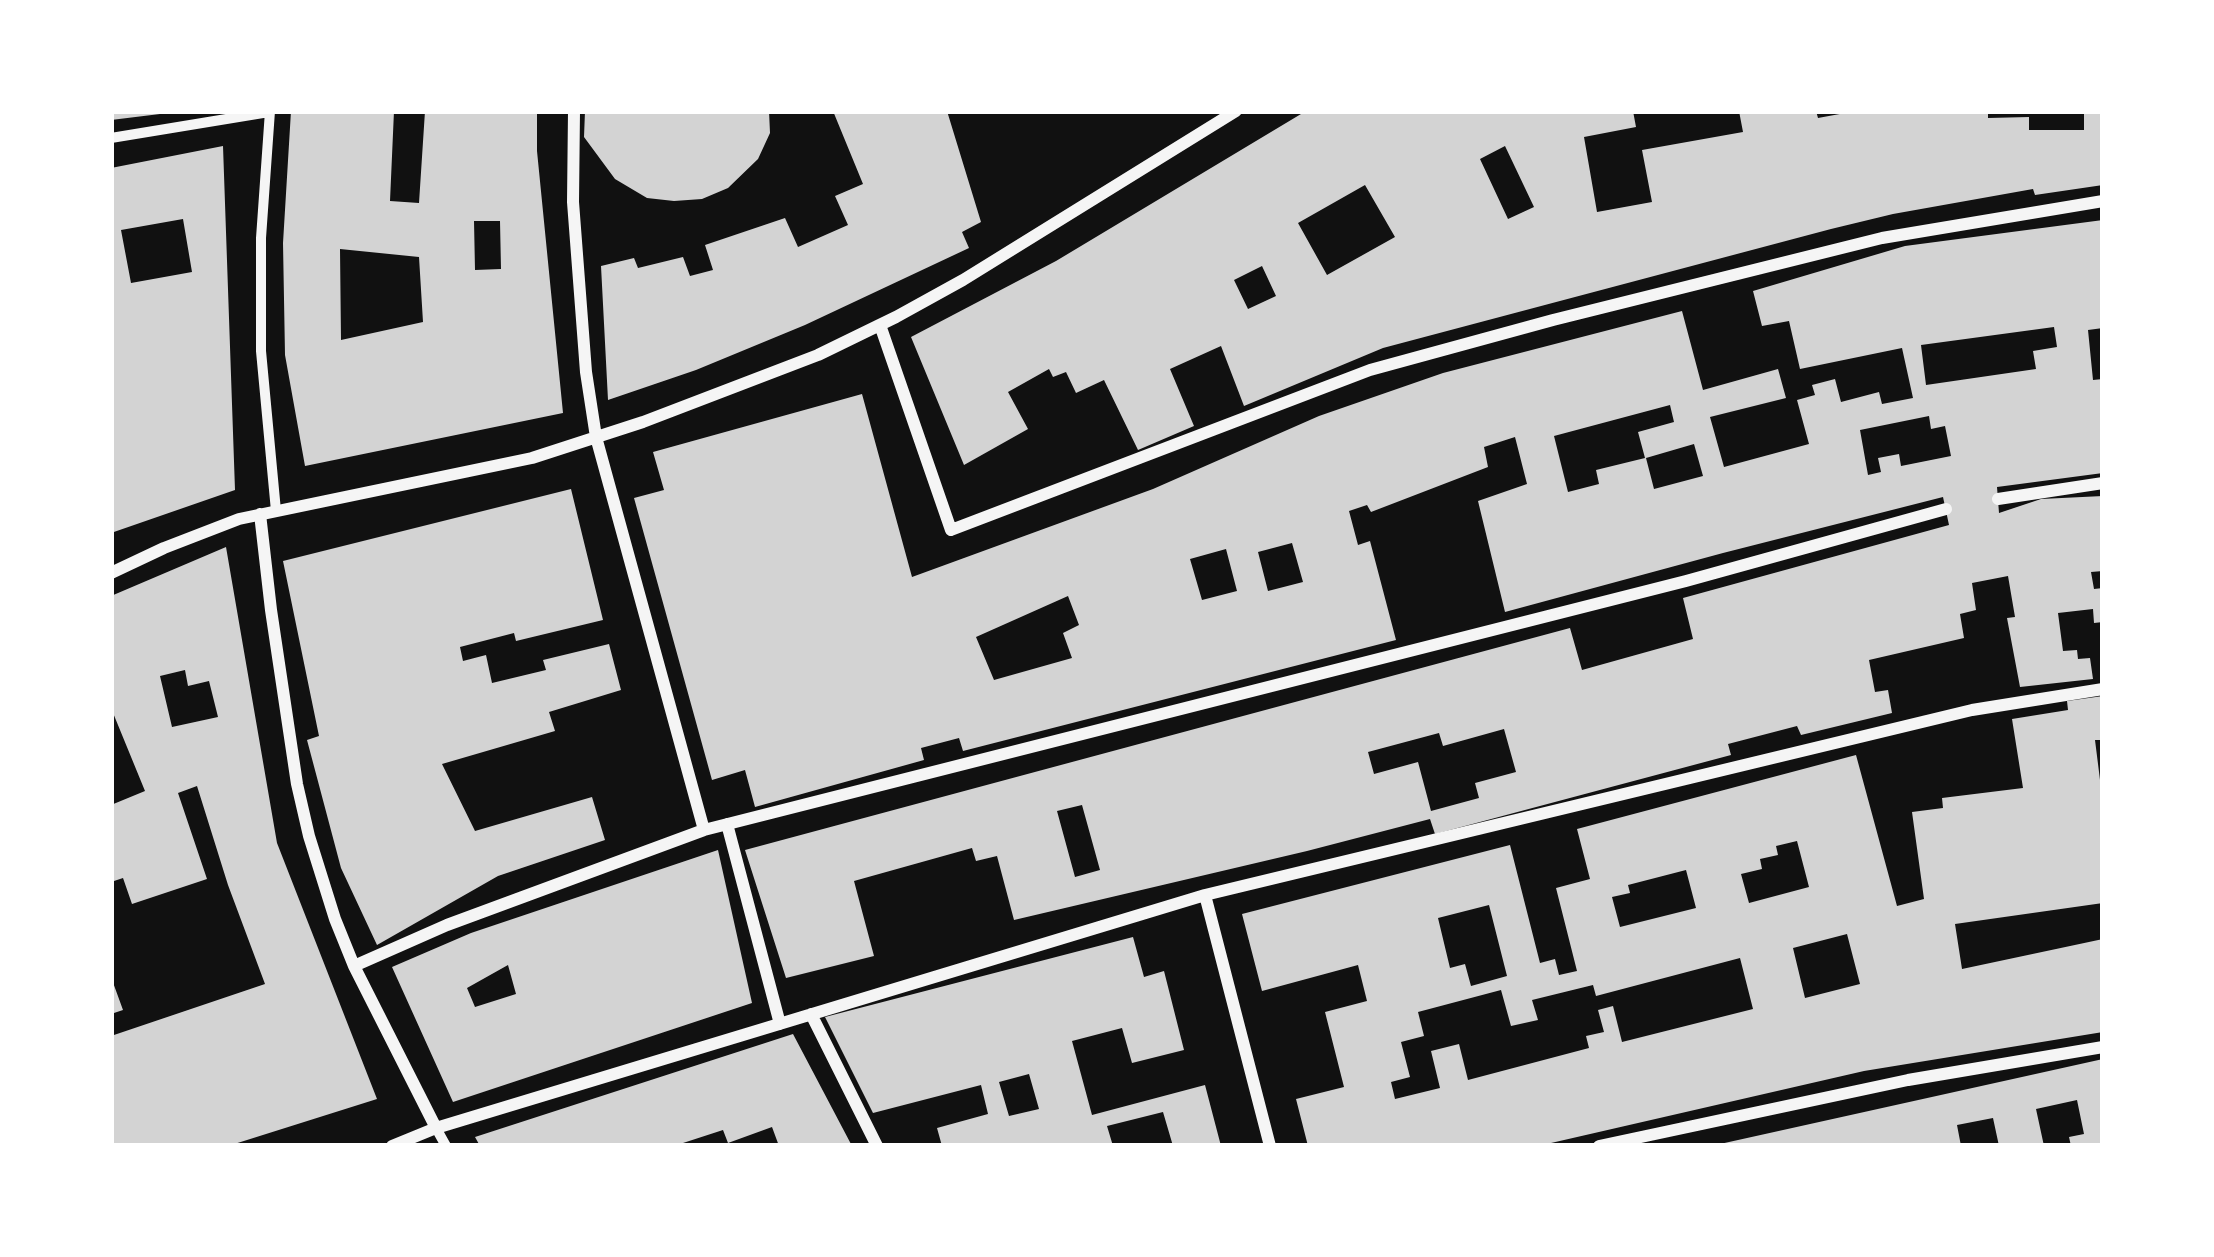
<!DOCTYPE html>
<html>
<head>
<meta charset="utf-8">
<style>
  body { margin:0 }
  #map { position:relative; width:2214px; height:1257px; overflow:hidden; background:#111; font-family:Jost,sans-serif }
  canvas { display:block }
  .frame { position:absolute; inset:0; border:114px solid #fff; pointer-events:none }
</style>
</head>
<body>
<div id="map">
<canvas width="2214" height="1257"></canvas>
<div class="frame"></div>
</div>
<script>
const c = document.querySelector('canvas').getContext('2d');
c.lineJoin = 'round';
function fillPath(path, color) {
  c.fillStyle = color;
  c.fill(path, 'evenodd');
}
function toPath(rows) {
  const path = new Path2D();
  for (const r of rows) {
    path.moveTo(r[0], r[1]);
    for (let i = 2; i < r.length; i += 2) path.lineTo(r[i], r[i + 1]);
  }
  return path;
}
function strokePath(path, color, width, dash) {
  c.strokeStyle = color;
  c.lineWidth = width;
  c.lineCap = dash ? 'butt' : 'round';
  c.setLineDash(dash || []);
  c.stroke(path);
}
const building = toPath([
  [111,111,160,111,160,114,111,120],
  [291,111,394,111,390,201,419,203,425,111,537,111,537,151,563,413,305,466,285,355,283,243],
  [474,221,500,221,501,269,475,270],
  [340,249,419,257,423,322,341,340],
  [585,111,769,111,770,133,758,159,728,188,702,199,674,201,647,198,615,179,584,137],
  [833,111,947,111,981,222,962,232,969,248,805,325,696,370,608,400,601,266,634,258,638,268,683,257,690,276,713,270,705,245,785,218,798,247,848,225,835,196,863,184],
  [1306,111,1633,111,1636,127,1584,137,1597,212,1652,202,1642,150,1743,132,1739,111,1816,111,1818,118,1856,111,1988,111,1988,118,2029,117,2029,130,2084,130,2084,111,2103,111,2103,185,2035,195,2033,189,1893,214,1831,229,1383,348,1244,406,1221,346,1170,369,1194,426,1138,450,1104,380,1076,393,1066,372,1053,377,1049,369,1008,392,1028,429,964,465,911,337,1056,261],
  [1505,146,1534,207,1508,219,1480,159],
  [1365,185,1395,237,1327,275,1298,223],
  [1262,266,1276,296,1248,309,1234,280],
  [223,146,235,490,111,533,111,168],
  [183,219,192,272,131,283,121,230],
  [2103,220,2103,328,2088,330,2093,380,2103,379,2103,473,1997,487,1999,513,2041,499,2103,496,2103,571,2091,572,2094,589,2103,588,2103,622,2094,623,2093,609,2058,613,2063,651,2077,650,2078,659,2090,658,2093,679,2020,687,2007,618,2015,617,2008,576,1972,583,1976,610,1960,614,1964,638,1869,660,1875,692,1888,690,1892,713,1801,735,1797,726,1728,744,1731,755,1435,834,1430,819,1307,851,1014,920,997,856,976,861,972,848,854,881,874,956,786,978,745,850,1570,628,1582,670,1693,639,1683,598,1949,525,1943,497,1723,553,1505,612,1478,501,1527,484,1515,437,1484,447,1488,467,1371,512,1367,505,1349,511,1358,545,1370,541,1396,640,963,751,959,738,921,748,924,760,755,807,745,770,712,780,634,498,664,490,653,452,862,394,912,577,1153,489,1319,416,1443,373,1682,311,1703,390,1778,369,1786,398,1710,417,1724,467,1809,444,1797,400,1815,395,1812,385,1835,379,1841,402,1879,392,1882,404,1913,398,1902,348,1800,369,1789,321,1762,326,1753,291,1905,246],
  [2054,327,2057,347,2033,351,2036,369,1926,385,1921,345],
  [1670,405,1674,422,1638,432,1645,458,1596,470,1599,484,1568,492,1554,436],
  [1929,416,1931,429,1945,426,1951,456,1901,466,1899,454,1878,458,1881,472,1868,475,1860,430],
  [1694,444,1703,476,1654,489,1646,458],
  [1292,543,1303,582,1268,591,1258,552],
  [1226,549,1237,591,1202,600,1190,559],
  [1068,596,1079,625,1063,633,1072,658,994,680,976,637],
  [1504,729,1516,772,1475,783,1479,798,1431,811,1418,762,1374,774,1368,752,1439,733,1443,746],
  [1082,805,1100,870,1075,877,1057,811],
  [571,489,603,620,516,641,514,633,460,647,463,661,486,655,492,683,546,670,543,660,609,644,621,690,549,712,555,731,442,764,475,831,592,797,605,840,498,876,377,945,341,868,307,740,319,736,283,561],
  [226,547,277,843,377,1099,228,1146,111,1146,111,1036,265,984,228,885,197,786,178,793,207,879,132,904,123,878,111,882,111,805,145,791,111,708,111,596],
  [185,670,188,686,209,681,218,717,172,727,160,676],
  [2103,696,2103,740,2095,740,2103,804,2103,903,1955,924,1962,969,2103,939,2103,1032,1864,1071,1538,1146,1308,1146,1296,1099,1344,1087,1325,1012,1367,1001,1358,965,1262,991,1242,914,1510,845,1540,963,1555,959,1559,975,1577,971,1556,888,1590,879,1577,829,1856,755,1897,906,1924,899,1912,812,1943,808,1942,798,2023,788,2012,719,2068,710,2067,701],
  [1797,841,1809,887,1749,903,1741,874,1762,869,1760,859,1778,855,1776,846],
  [1686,870,1696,908,1620,927,1612,897,1630,893,1628,885],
  [1489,905,1507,976,1471,986,1465,964,1450,968,1438,918],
  [1847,934,1860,984,1805,998,1793,948],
  [1740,958,1753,1009,1622,1042,1613,1006,1598,1010,1604,1032,1586,1036,1589,1048,1468,1080,1459,1044,1431,1051,1440,1088,1395,1099,1391,1082,1410,1077,1401,1042,1424,1036,1418,1012,1501,990,1511,1026,1538,1020,1532,1000,1593,985,1596,996],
  [718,850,752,1003,453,1102,392,967,471,933],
  [508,965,516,994,475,1007,467,988],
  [1133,937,1144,977,1164,971,1184,1050,1132,1063,1122,1028,1072,1041,1092,1115,1205,1085,1221,1146,1173,1146,1163,1112,1107,1126,1113,1146,942,1146,937,1128,988,1114,981,1085,873,1113,825,1017],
  [1029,1074,1039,1109,1009,1116,999,1082],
  [111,977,123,1010,111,1014],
  [793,1034,852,1146,779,1146,772,1127,728,1143,723,1130,683,1143,684,1146,480,1146,475,1137],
  [2103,1059,2103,1146,2071,1146,2069,1137,2084,1134,2077,1100,2036,1109,2044,1146,1999,1146,1993,1118,1957,1125,1961,1146,1711,1146]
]);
const pedestrian = toPath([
  [270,111,261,238,261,351,276,511],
  [111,138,269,112],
  [436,1128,446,1146]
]);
const minor = toPath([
  [574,111,573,202,586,372,596,437,704,830],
  [880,325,951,530,1370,370,1553,320,1882,238,2103,201],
  [1998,499,2103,483],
  [260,514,271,610,297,784,309,836,335,919,354,966,436,1128],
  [111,573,164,548,239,519,532,458,643,422,818,355,896,317,963,280,1236,111],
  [727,824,780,1024],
  [1205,895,1270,1146],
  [354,966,447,925,704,830,1686,581,1946,509],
  [811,1014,877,1146],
  [392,1146,436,1128,1205,895,1972,710,2103,689],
  [1599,1146,1908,1080,2103,1047]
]);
fillPath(building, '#d3d3d3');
strokePath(pedestrian, '#f5f5f5', 10);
strokePath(minor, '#f5f5f5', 12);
</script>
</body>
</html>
